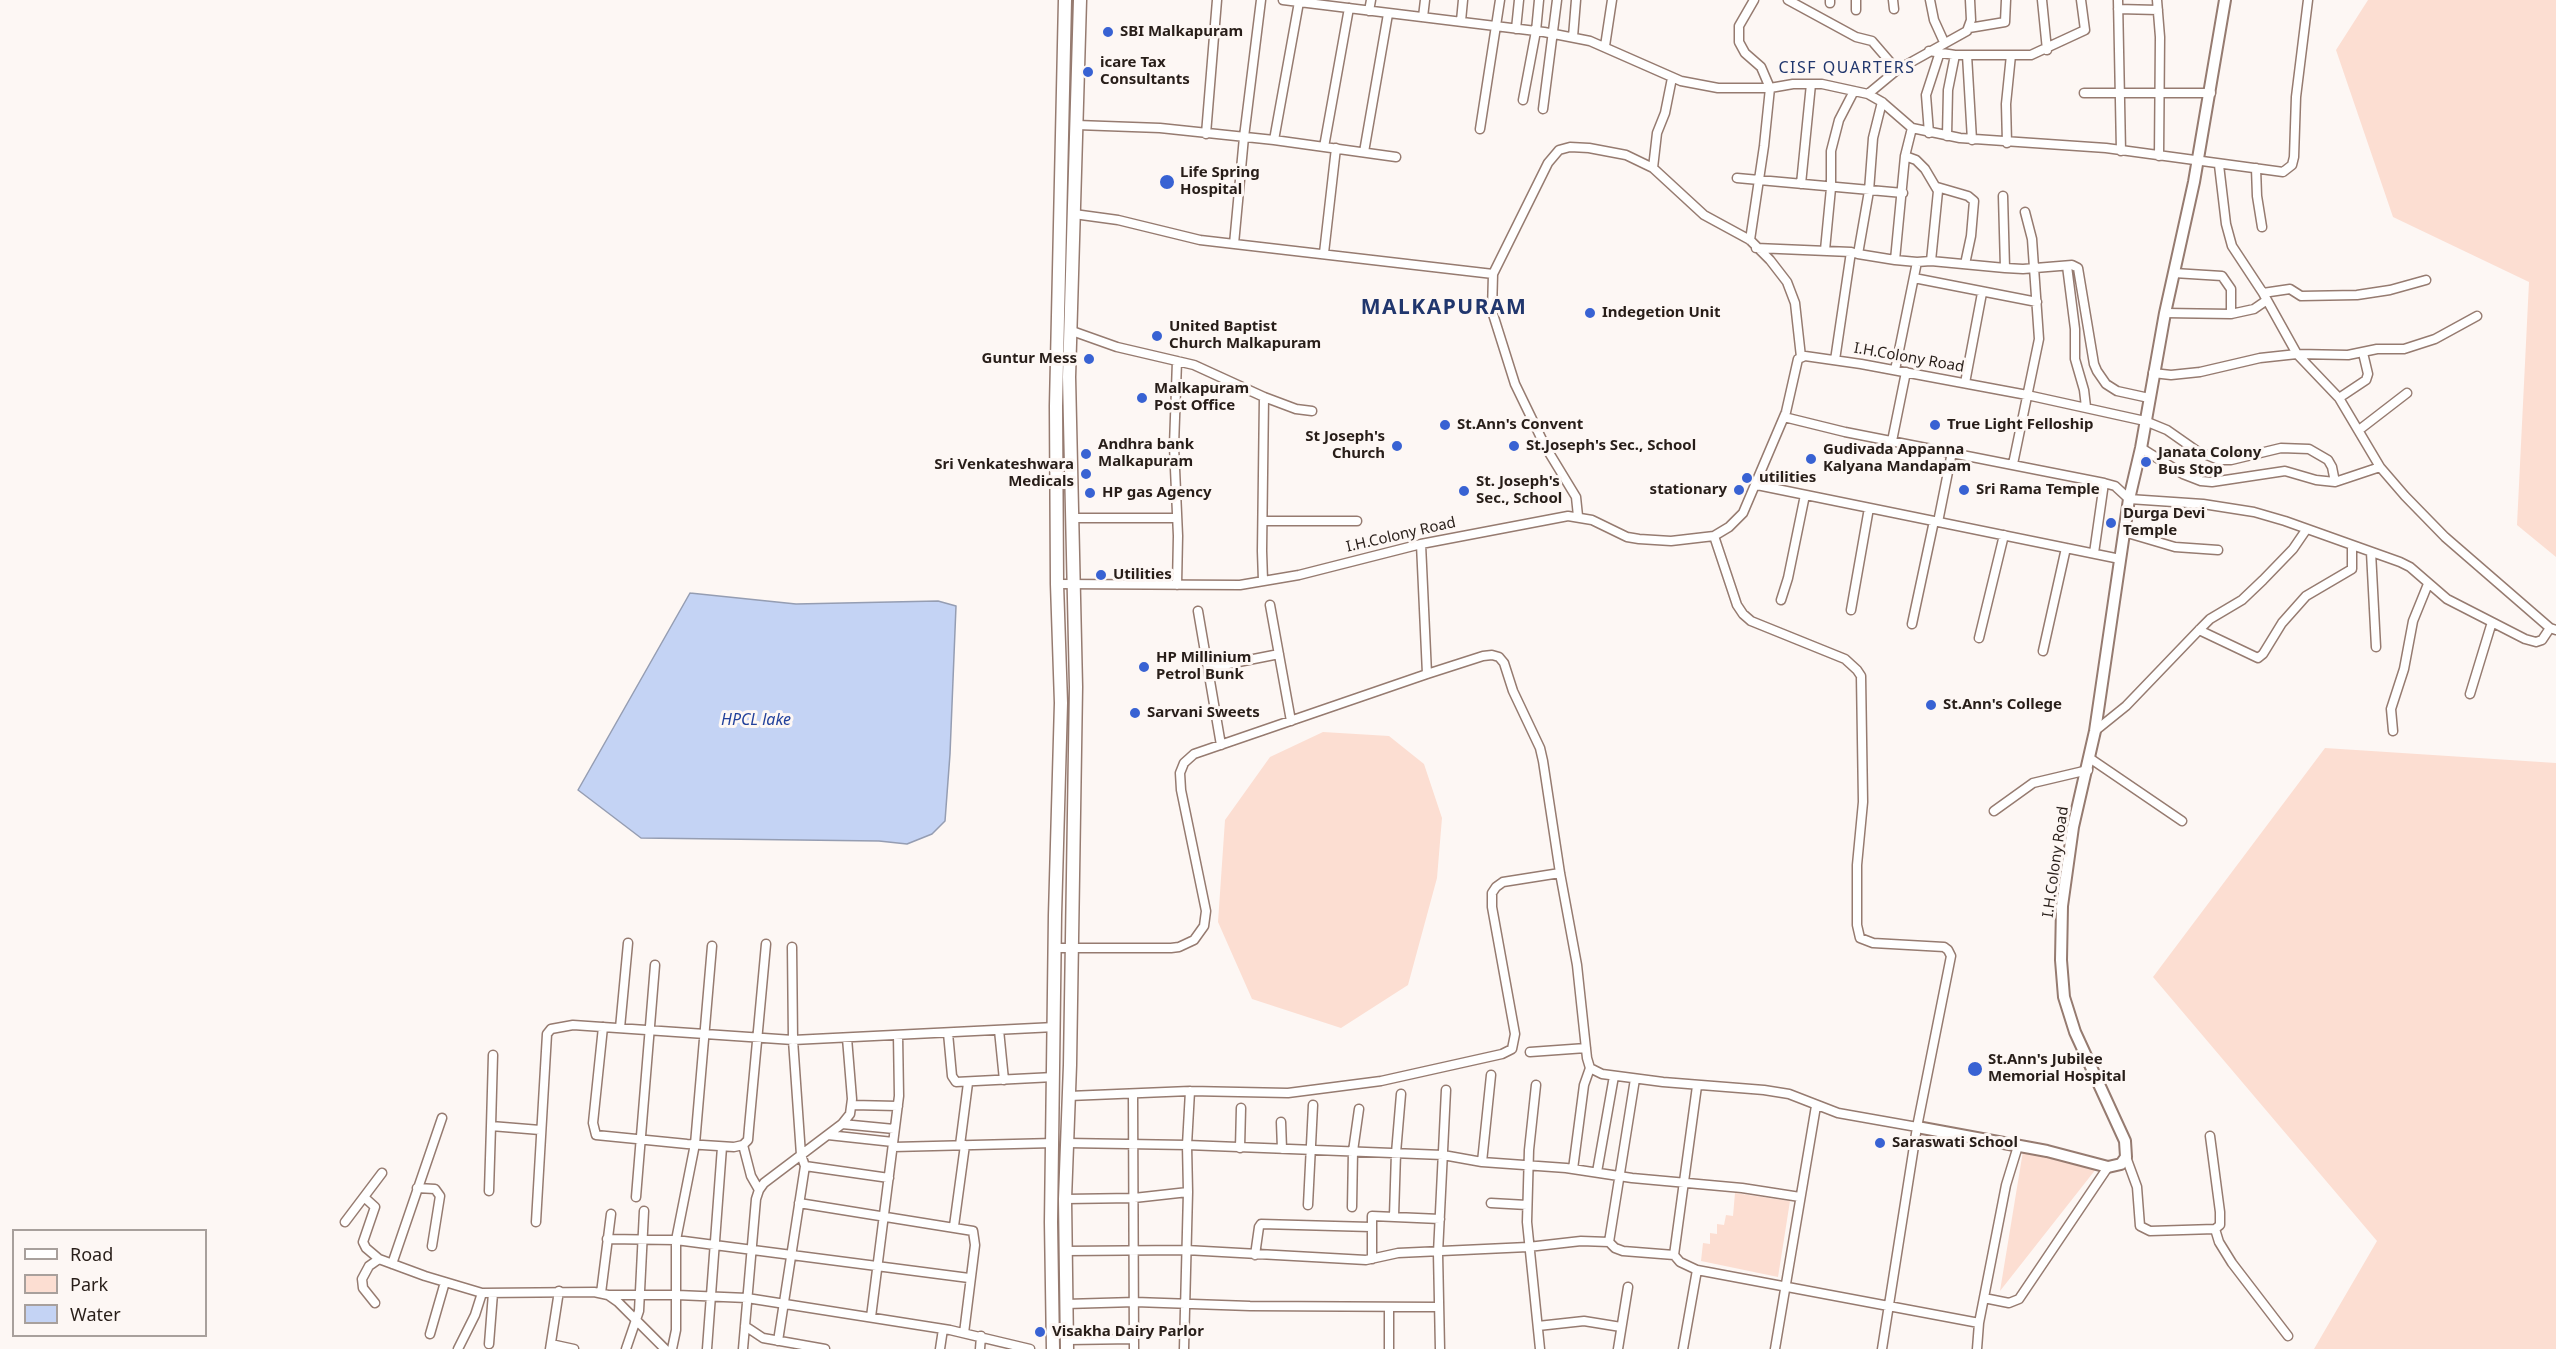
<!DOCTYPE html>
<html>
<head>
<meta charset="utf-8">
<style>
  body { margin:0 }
  #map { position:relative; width:2556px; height:1349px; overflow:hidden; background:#fdf7f4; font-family:"Noto Sans",sans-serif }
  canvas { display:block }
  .legend { position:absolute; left:12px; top:1229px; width:195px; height:108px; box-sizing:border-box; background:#fdf7f4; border:2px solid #a8a09c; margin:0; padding:8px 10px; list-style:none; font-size:18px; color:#281e19 }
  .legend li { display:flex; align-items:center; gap:12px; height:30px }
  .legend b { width:30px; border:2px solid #a8a09c }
</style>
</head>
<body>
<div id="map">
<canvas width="2556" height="1349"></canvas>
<ul class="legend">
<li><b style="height:8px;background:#fff"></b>Road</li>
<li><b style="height:16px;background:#fcded2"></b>Park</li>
<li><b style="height:16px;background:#c4d3f4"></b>Water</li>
</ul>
</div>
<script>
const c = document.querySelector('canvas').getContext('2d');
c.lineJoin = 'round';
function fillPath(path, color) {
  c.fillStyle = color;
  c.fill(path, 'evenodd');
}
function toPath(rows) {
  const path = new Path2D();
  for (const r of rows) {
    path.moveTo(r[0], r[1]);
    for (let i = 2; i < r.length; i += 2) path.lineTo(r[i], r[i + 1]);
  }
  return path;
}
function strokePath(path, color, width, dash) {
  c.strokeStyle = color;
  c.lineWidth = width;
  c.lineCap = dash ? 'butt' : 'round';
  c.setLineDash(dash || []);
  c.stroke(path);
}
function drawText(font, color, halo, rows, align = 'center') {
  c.font = font + ' "Noto Sans",sans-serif';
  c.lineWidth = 6;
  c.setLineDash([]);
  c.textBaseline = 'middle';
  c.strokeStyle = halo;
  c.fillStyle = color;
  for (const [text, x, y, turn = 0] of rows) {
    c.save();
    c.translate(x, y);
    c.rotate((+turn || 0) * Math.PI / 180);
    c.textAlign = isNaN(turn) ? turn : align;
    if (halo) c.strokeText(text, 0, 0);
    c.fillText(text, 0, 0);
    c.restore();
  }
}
const green = toPath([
  [2368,0,2556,0,2556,557,2517,525,2529,282,2393,217,2336,50],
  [1323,732,1389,736,1424,764,1442,818,1437,878,1408,985,1341,1028,1252,999,1218,922,1225,820,1270,757],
  [2325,748,2556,763,2556,1349,2314,1349,2377,1241,2153,977],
  [2023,1151,2096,1169,2000,1291],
  [1735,1193,1790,1201,1778,1277,1701,1261,1703,1243,1710,1244,1710,1233,1717,1234,1717,1224,1724,1225,1726,1215,1733,1216]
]);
const water = toPath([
  [690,593,796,604,938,601,956,606,950,754,945,821,932,834,907,844,879,841,641,838,578,790,690,593]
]);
const minor = toPath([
  [1283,0,1544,32,1590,41,1681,81,1718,88,1770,88,1793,84,1822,84,1868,94,1882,102,1912,128,1960,138,2106,148,2283,172,2292,165,2294,157,2296,97,2308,0],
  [1788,0,1856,37,1872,41,1897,70],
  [1856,0,1856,10],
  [1893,0,1894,9],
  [1930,0,1934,20,1944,42],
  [2042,0,2047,50],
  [2118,0,2121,151],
  [2157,0,2160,37,2159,156],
  [1830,3,1830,0],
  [2118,9,2158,10],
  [1369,11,1371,0],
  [1423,17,1425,0],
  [1461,21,1463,0],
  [1969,28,2005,22,2006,0],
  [1516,29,1519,0],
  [1573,37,1576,0],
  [1605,46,1612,0],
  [1929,51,1955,55,2031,55,2085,30,2081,0],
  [1967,55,1972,140],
  [1672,78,1665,113,1657,133,1653,168,1704,215,1750,240,1770,260,1787,282,1795,303,1801,357],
  [2084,93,2211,93],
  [1868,94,1897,70,1967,31,1971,20,1970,0],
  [1523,100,1536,31,1539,0],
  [1543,109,1557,0],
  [1077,125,1160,128,1274,140,1396,157],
  [1480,129,1500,0],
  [1929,133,1926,95,1940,52],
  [1206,134,1217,0],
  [1947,136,1948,90,1955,55],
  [1274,140,1299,2],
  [2007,143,2006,104,2011,55],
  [1324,147,1349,8],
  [1364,152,1388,14],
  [1905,156,1916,160,1925,169,1938,191,1931,261,1917,262],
  [2219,165,2226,224,2232,246,2263,293,2297,354,2348,355,2377,349,2404,349,2435,339,2477,316],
  [2256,168,2257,196,2262,227],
  [1737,178,1903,193],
  [1801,184,1811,84],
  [1937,187,1968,196,1974,201,1971,236,1965,264],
  [1074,214,1118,220,1200,240,1493,274],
  [1750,240,1764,146,1770,88,1761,67,1745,53,1739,42,1739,26,1754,0],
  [1234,244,1244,137,1261,0],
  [1756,248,1851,252],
  [1825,250,1831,188,1831,151,1839,120,1854,91],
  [1324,253,1336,148],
  [1858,254,1895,260],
  [1931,261,2005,268,2003,196],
  [2067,266,2075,329,2075,359,2084,390,2086,407],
  [2005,268,2023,269,2072,265,2078,268,2094,364,2097,371,2106,384,2117,391,2149,398],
  [2174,273,2222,276,2231,289,2231,314,2254,309,2267,300],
  [1914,278,2037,302],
  [2263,293,2290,289,2301,296,2357,295,2390,290,2426,280],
  [2165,313,2231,314],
  [1072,331,1117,347,1194,365,1264,397,1296,409,1312,411],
  [1835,360,1851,252,1858,254,1869,191,1873,138,1882,102],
  [1895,370,1917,262,1895,260,1905,156,1912,128],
  [2153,373,2171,375,2200,372,2260,358,2297,354,2339,398,2380,467,2405,496,2445,537,2550,628],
  [1965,383,1982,293],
  [2339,398,2366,380,2368,374,2363,353],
  [1784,417,1845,432,2104,483,2094,553],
  [2359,430,2407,393],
  [1892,441,1906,372],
  [2141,448,2183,474,2201,481,2212,482,2285,471,2316,480,2335,482,2380,467],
  [2013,464,2039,339,2032,239,2025,212],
  [2104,483,2115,486,2129,499,2203,504,2254,512,2285,521,2400,562,2410,567,2447,599,2525,639,2536,642,2542,640,2550,628,2556,630],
  [1757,485,2120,559],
  [1578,516,1576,497,1545,446,1515,384,1492,311,1493,274,1548,163,1559,150,1570,147,1589,148,1626,155,1653,168],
  [1072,518,1177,518],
  [1263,521,1357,521],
  [1938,522,1952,452],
  [2124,532,2175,547,2218,550],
  [1714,536,1737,605,1743,614,1751,621,1845,659,1857,670,1861,676,1863,802,1857,865,1857,925,1860,938,1873,943,1944,947,1948,950,1951,956,1917,1127,1882,1349],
  [1421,544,1427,674],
  [2371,552,2376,647],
  [1263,581,1262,551,1264,397],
  [1057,584,1240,585,1299,575,1421,544,1568,516,1592,520,1627,537,1639,539,1671,541,1714,536,1729,527,1743,513,1786,412,1798,359,1805,356,1861,364,2027,395,2145,421,2167,430,2197,451,2219,460,2231,460,2281,448,2309,449,2328,460,2332,467,2335,482],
  [1177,585,1178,536,1174,446,1177,361],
  [1781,600,1788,578,1805,495],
  [1270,605,1291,721],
  [1851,610,1869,508],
  [1198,611,1221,745],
  [1912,624,1934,521],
  [2199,630,2258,658,2263,654,2282,623,2306,596,2352,569,2352,546],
  [1979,638,2004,535],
  [2043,651,2066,548],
  [1208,668,1279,654],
  [2470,694,2492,622],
  [2095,731,2126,706,2199,630,2210,619,2242,600,2263,580,2293,549,2306,530],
  [2393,731,2391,709,2404,669,2413,621,2428,584],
  [2091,759,2182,821],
  [1994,811,2033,783,2088,770],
  [1055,948,1171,948,1179,947,1194,940,1204,926,1206,911,1181,790,1180,773,1184,763,1194,754,1427,674,1483,656,1492,655,1499,657,1504,663,1513,691,1540,748,1543,761,1560,873,1577,965,1587,1058,1590,1068,1602,1074,1663,1082,1764,1090,1789,1094,1838,1113,1917,1127],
  [603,1027,593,1123,596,1135,687,1144,734,1147,743,1145,748,1140,749,1128,766,944],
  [620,1028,628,943],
  [999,1030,1004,1080],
  [948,1033,952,1076,956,1082,1054,1077],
  [1530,1052,1586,1048],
  [1536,1085,1529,1150,1527,1222,1540,1349],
  [1133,1094,1134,1349],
  [1069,1096,1190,1091,1288,1093,1381,1081,1502,1054,1512,1049,1515,1034,1492,907,1492,893,1496,887,1503,882,1560,873],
  [852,1105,898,1106],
  [1281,1122,1282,1149],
  [842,1124,894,1129],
  [491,1126,493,1055],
  [828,1135,893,1142],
  [1067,1143,1187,1145,1443,1155,1482,1162,1566,1168,1632,1178,1742,1188,1800,1197],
  [743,1145,751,1176,759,1190],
  [960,1145,968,1083],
  [893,1147,1054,1143],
  [1240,1148,1241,1108],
  [2126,1157,2137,1187,2140,1226,2150,1231,2215,1229,2220,1225,2220,1212,2210,1136],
  [1482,1162,1491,1075],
  [805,1166,889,1178],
  [1573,1169,1584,1085,1590,1068],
  [1597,1172,1614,1076],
  [417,1188,435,1189,440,1196,432,1246],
  [489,1191,491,1126,540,1130],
  [364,1197,375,1207,363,1242,366,1248,379,1259],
  [636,1197,655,965],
  [1065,1199,1134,1198,1188,1192],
  [799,1203,973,1231,975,1245,964,1333],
  [1491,1203,1527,1205],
  [1308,1205,1313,1105],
  [1352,1207,1353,1151,1359,1109],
  [1394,1216,1396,1153,1401,1094],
  [345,1222,382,1173],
  [536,1222,547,1034,551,1029,573,1025,793,1040,1055,1027],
  [954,1226,965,1145],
  [2215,1229,2219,1242,2232,1263,2288,1336],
  [607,1239,676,1240,969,1278],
  [1609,1242,1635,1079],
  [1065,1251,1186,1250,1366,1260,1398,1253,1528,1247,1581,1241,1609,1242,1615,1248,1623,1251,1674,1255,1680,1262,1697,1270],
  [1255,1255,1259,1227,1261,1224,1371,1227],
  [1674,1255,1697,1086],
  [1372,1259,1372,1216,1440,1219],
  [392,1264,442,1118],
  [601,1293,611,1214],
  [608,1295,677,1295,747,1298,950,1330,1030,1349],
  [1984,1298,2009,1303,2019,1299,2108,1167],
  [375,1303,363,1288,362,1279,369,1266,379,1259,425,1276,482,1293,594,1292,608,1295,618,1302,665,1349],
  [1066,1304,1135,1302,1250,1306,1439,1307],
  [871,1317,899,1096,898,1035],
  [745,1326,763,1338,825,1349],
  [1538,1326,1584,1321,1621,1327],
  [430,1334,445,1282],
  [1067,1340,1134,1339],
  [778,1341,805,1166,801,1155,793,1040,792,947],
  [489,1344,493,1293],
  [551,1344,574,1349],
  [458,1349,475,1315,482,1293],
  [550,1349,559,1291],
  [626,1349,639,1311,644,1211],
  [672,1349,676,1330,676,1240,695,1144,712,946],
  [707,1349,722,1147],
  [743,1349,756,1199,759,1190,764,1183,842,1124,850,1114,852,1099,847,1038],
  [940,1349,943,1329],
  [980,1349,981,1336],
  [1184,1349,1188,1192,1187,1145,1190,1091],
  [1389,1349,1389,1307],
  [1440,1349,1438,1253,1446,1090],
  [1618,1349,1628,1287],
  [1683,1349,1697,1270,1979,1323],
  [1775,1349,1816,1106],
  [1977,1349,1979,1323,2006,1185,2018,1146]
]);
const tertiary = toPath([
  [1917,1127,2047,1151,2108,1167,2121,1164,2126,1157,2125,1141,2075,1032,2064,997,2061,960,2062,906,2073,827,2095,731,2129,499,2141,448,2165,313,2194,182,2225,0]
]);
const secondary = toPath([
  [1053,1349,1051,1222,1055,915,1061,703,1057,584,1056,406,1065,0],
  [1067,1349,1065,1199,1070,1065,1076,687,1069,377,1080,0]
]);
const markers = [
  [1108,32,6,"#3862d3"],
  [1088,72,6,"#3862d3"],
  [1167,182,8,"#3862d3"],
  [1590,313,6,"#3862d3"],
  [1157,336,6,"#3862d3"],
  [1089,359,6,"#3862d3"],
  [1142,398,6,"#3862d3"],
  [1445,425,6,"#3862d3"],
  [1935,425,6,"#3862d3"],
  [1397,446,6,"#3862d3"],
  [1514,446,6,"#3862d3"],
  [1086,454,6,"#3862d3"],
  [1811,459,6,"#3862d3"],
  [2146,462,6,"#3862d3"],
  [1086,474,6,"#3862d3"],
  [1747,478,6,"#3862d3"],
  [1739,490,6,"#3862d3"],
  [1964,490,6,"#3862d3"],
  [1464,491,6,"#3862d3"],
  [1090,493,6,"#3862d3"],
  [2111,523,6,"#3862d3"],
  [1101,575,6,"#3862d3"],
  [1144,667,6,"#3862d3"],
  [1931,705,6,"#3862d3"],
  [1135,713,6,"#3862d3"],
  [1975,1069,8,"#3862d3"],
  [1880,1143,6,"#3862d3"],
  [1040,1332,6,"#3862d3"]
];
const poiNames = [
  ["SBI Malkapuram",1120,32],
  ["icare Tax",1100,63],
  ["Consultants",1100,80],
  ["Life Spring",1180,173],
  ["Hospital",1180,190],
  ["Indegetion Unit",1602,313],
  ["United Baptist",1169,327],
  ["Church Malkapuram",1169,344],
  ["Guntur Mess",1077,359,"right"],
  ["Malkapuram",1154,389],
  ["Post Office",1154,406],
  ["St.Ann's Convent",1457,425],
  ["True Light Felloship",1947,425],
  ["St Joseph's",1385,437,"right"],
  ["Church",1385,454,"right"],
  ["Andhra bank",1098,445],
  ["Malkapuram",1098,462],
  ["St.Joseph's Sec., School",1526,446],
  ["Gudivada Appanna",1823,450],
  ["Kalyana Mandapam",1823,467],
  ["Janata Colony",2158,453],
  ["Bus Stop",2158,470],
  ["Sri Venkateshwara",1074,465,"right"],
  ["Medicals",1074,482,"right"],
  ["utilities",1759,478],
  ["St. Joseph's",1476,482],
  ["Sec., School",1476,499],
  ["stationary",1727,490,"right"],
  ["Sri Rama Temple",1976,490],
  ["HP gas Agency",1102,493],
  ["Durga Devi",2123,514],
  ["Temple",2123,531],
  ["Utilities",1113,575],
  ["HP Millinium",1156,658],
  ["Petrol Bunk",1156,675],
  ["St.Ann's College",1943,705],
  ["Sarvani Sweets",1147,713],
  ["St.Ann's Jubilee",1988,1060],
  ["Memorial Hospital",1988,1077],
  ["Saraswati School",1892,1143],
  ["Visakha Dairy Parlor",1052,1332]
];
const streetNames = [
  ["I.H.Colony Road",1909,358,10],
  ["I.H.Colony Road",1401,535,-13],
  ["I.H.Colony Road",2056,862,-82]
];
const neighbourhoodNames = [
  ["CISF QUARTERS",1847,68]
];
const waterNames = [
  ["HPCL lake",756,720]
];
const districtNames = [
  ["MALKAPURAM",1444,308]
];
fillPath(green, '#fcded2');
fillPath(water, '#c4d3f4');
strokePath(water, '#959db2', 1.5);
strokePath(minor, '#967b70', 11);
strokePath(tertiary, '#967b70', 14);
strokePath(secondary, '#967b70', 15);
strokePath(minor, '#fff', 8);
strokePath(tertiary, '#fff', 10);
strokePath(secondary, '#fff', 12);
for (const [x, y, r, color] of markers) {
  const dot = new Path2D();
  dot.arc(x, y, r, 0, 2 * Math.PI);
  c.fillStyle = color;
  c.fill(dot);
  strokePath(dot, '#fdf7f4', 2);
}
drawText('bold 15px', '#281e19', '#fdf7f4', poiNames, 'left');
drawText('15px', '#281e19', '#fdf7f4', streetNames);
c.letterSpacing = '1.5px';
drawText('16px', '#20366d', '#fdf7f4', neighbourhoodNames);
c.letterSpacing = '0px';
drawText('italic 16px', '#22419b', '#fdf7f4', waterNames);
c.letterSpacing = '1.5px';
drawText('bold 21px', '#20366d', '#fdf7f4', districtNames);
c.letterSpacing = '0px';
</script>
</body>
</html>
